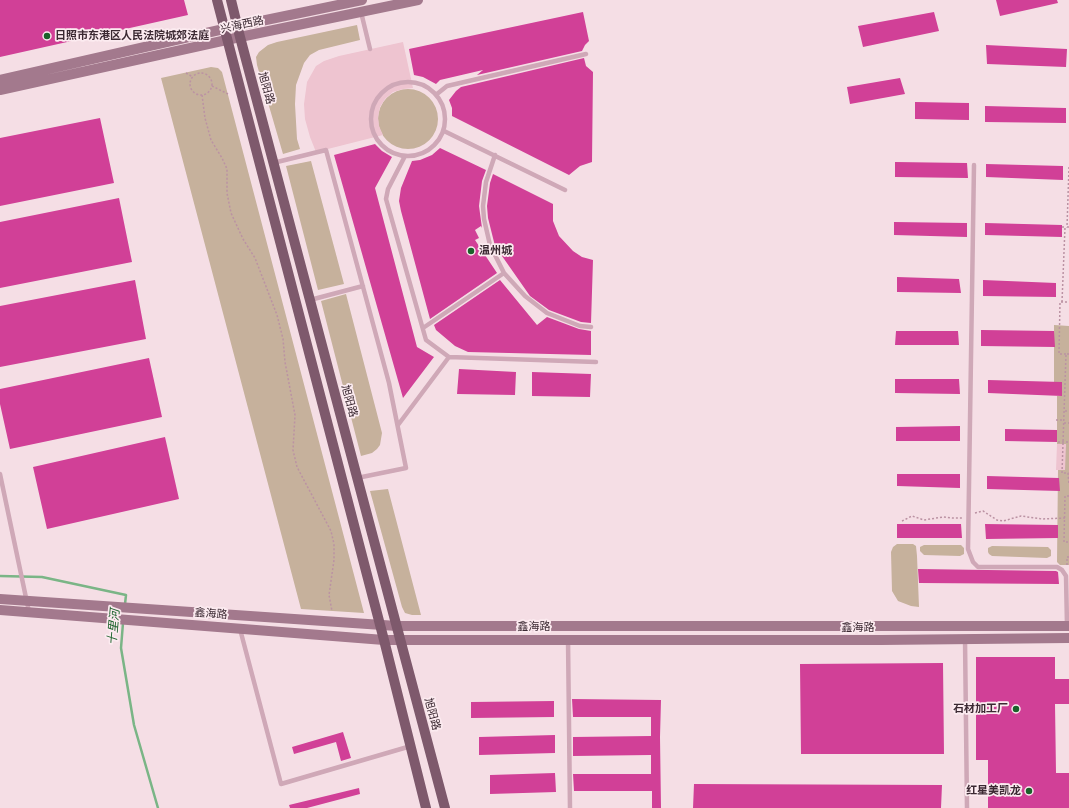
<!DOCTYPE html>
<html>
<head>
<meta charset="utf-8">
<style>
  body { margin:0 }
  canvas { display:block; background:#f5dee5 }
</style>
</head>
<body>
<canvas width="1069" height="808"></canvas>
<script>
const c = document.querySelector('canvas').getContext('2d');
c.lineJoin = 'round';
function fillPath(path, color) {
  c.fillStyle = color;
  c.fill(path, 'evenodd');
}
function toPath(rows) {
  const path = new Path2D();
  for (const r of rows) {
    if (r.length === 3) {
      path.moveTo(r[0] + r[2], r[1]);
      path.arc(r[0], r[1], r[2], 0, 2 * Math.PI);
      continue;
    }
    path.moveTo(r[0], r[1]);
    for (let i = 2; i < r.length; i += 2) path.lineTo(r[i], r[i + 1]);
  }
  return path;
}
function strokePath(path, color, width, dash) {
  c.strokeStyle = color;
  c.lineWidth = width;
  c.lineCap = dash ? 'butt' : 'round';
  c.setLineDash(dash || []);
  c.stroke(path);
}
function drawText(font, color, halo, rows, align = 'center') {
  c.font = font + ' "Noto Sans","Noto Sans SC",sans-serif';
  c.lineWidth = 3.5;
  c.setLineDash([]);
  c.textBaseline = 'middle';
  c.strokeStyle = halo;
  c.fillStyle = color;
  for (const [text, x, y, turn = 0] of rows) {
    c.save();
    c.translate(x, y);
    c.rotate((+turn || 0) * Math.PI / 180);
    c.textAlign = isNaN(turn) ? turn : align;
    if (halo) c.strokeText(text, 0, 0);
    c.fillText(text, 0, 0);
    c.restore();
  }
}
const green = toPath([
  [357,25,360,40,319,50,310,55,304,63,296,85,295,104,297,139,300,149,283,154,257,65,256,57,259,52,268,45,277,42],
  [211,67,218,68,222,72,364,613,301,609,161,78],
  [408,119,30],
  [311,161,344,284,318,290,286,166],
  [346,294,382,433,380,445,377,449,372,453,361,456,321,301],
  [1054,325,1069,326,1069,565,1060,565,1057,562,1058,470,1066,445,1057,444,1057,396,1062,396,1062,382,1054,382],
  [388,489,421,615,412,615,405,613,402,607,370,491],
  [897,544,913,544,916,546,917,556,919,607,911,606,898,601,892,591,891,552,893,547],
  [924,545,961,545,964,548,964,554,960,556,924,555,920,551,920,547],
  [992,546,1048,547,1051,550,1051,556,1047,558,992,556,989,554,988,552,988,548]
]);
const plaza = toPath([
  [403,42,413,88,403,89,393,92,385,99,380,107,378,117,379,126,383,135,316,152,310,137,305,119,304,104,307,82,316,66,324,61,339,56],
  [1057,444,1066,444,1065,470,1056,470]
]);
const stream = toPath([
  [0,576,42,577,126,595,125,604],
  [123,623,121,648,134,725,158,808]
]);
const building = toPath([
  [0,0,184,0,188,15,0,57],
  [996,0,1057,0,1058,3,1000,16],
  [583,12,589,41,585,45,582,51,477,75,483,70,440,80,436,84,423,77,414,75,409,49],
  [934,12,939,31,863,47,858,26],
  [986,45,1067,49,1066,67,987,64],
  [584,58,586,66,593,72,592,162,580,166,569,175,452,116,452,108,449,100,456,91,461,87],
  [900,78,905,94,850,104,847,87],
  [915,102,969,103,969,120,915,119],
  [985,106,1066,108,1066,123,985,122],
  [100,118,114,183,0,206,0,138],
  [375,144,382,151,392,157,375,188,417,347,434,357,403,398,334,155],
  [440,148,486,170,482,181,479,206,482,228,481,226,475,230,479,238,475,240,497,273,430,319,401,211,399,201,401,188,412,161,420,160,432,155],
  [895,162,967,163,968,178,895,177],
  [986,164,1063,166,1063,180,986,177],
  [493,174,553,204,553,221,559,236,573,251,582,257,593,260,591,323,581,322,549,310,530,296,495,246,488,218,487,206,490,183],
  [119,198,132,262,0,288,0,222],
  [894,222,967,223,967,237,894,235],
  [985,223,1062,225,1062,237,985,235],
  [897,277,959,279,961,293,897,292],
  [135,280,146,339,0,367,0,306],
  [500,280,537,325,547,317,579,329,591,331,591,355,468,352,455,346,436,330,434,325],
  [983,280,1056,283,1056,297,983,296],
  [981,330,1054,331,1055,347,981,346],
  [896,331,958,331,959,345,895,345],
  [149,358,162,417,10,449,0,404,0,389],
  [459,369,516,372,515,395,457,394],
  [532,372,591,374,590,397,532,396],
  [895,379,959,379,960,394,895,393],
  [988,380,1062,382,1062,396,988,393],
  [960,426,960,441,896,441,896,427],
  [1005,429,1057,430,1057,442,1005,441],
  [165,437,179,499,47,529,33,467],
  [897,474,960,474,960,488,897,486],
  [987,476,1059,478,1060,491,987,489],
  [897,524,961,524,962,538,897,538],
  [985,524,1058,525,1058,538,986,539],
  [918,569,1056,571,1058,572,1059,584,919,583],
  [976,657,1055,657,1055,679,1069,679,1069,704,1055,704,1056,773,1069,773,1069,808,988,808,988,760,976,760],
  [943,663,944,754,801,754,800,664],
  [572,699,661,700,660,737,661,808,652,808,652,791,574,791,573,774,651,774,651,755,573,756,573,737,651,736,651,717,573,717],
  [554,701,554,717,471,718,471,702],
  [343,732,351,758,341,761,336,742,294,754,292,747],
  [555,735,555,753,479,755,479,737],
  [555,773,556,792,490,794,490,775],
  [694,784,942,785,941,808,693,808],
  [359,788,360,794,307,808,290,808,289,805]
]);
const path = toPath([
  [186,73,193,77],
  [201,84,11],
  [212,86,228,94],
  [202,95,205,118,211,140,222,158,227,169,227,193,231,213,243,239,255,258,277,315,283,339,285,362,295,415,293,450,297,467,331,531,334,544,334,560,329,595,332,611],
  [1069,167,1067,227,1069,227],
  [1062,227,1065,227,1062,302],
  [1066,354,1059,354,1060,302,1069,302],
  [1069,354,1066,354,1062,473,1068,473,1069,484],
  [1065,411,1069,411],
  [1056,420,1064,420],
  [1064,423,1069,423],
  [1058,442,1069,442],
  [1069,496,1065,496,1064,542,1069,542],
  [975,513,983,511,997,520,1003,521,1021,516,1042,519,1065,518],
  [902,521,912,516,924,520,943,517,952,518,963,518],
  [1067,565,1067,557,1069,557]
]);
const lane = toPath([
  [361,12,370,49],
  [408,119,37],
  [437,94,447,86,586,54],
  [444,131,565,190],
  [495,155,486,182,483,206,484,219,490,245,504,273,525,296,547,313,580,326,591,327],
  [405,156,388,189,386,199,426,340,449,357,596,362],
  [273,163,326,150,389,383,406,468,357,478],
  [974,165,968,549,973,562,978,567,1057,567,1062,570,1066,576,1067,626],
  [310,300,363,286],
  [423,328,504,273],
  [398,425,449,357],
  [0,474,29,612],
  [240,629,281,784,411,746],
  [568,639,570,808],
  [965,639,967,808]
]);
const secondary = toPath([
  [0,80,237,26,362,0],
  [0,90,240,37,418,0],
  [0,599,397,626,1069,626],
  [0,610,384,640,881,640,1069,638]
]);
const primary = toPath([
  [217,0,384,640,426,808],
  [231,0,240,37,445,808]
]);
const markers = [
  [47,36,4,"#1a612a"],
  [471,251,4,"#1a612a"],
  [1016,709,4,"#1a612a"],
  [1029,791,4,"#1a612a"]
];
const streetNames = [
  ["兴海西路",242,25,-12],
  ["旭阳路",266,88,75],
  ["旭阳路",349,401,75],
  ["鑫海路",211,614,4],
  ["鑫海路",534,627],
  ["鑫海路",858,628],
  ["旭阳路",432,714,75]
];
const poiNames = [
  ["日照市东港区人民法院城郊法庭",55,36],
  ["温州城",479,251],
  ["石材加工厂",1008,709,"right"],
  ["红星美凯龙",1021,791,"right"]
];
const waterNames = [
  ["十里河",114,627,-85]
];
fillPath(green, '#c6b19c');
fillPath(plaza, '#eec4d0');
strokePath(stream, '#7ab586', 2.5);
fillPath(building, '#d14097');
strokePath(path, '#bb92a3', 1.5, [2, 2]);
strokePath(lane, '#cfa8b7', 4.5);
strokePath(secondary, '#a3798d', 10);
strokePath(primary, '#7e596c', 10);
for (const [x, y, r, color] of markers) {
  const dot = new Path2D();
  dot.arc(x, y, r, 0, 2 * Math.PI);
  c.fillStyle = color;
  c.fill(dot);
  strokePath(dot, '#fcebf0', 1.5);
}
drawText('11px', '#3b2932', '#fcebf0', streetNames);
drawText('bold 11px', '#3b2932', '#fcebf0', poiNames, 'left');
drawText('italic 12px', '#1a612a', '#fcebf0', waterNames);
</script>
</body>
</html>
